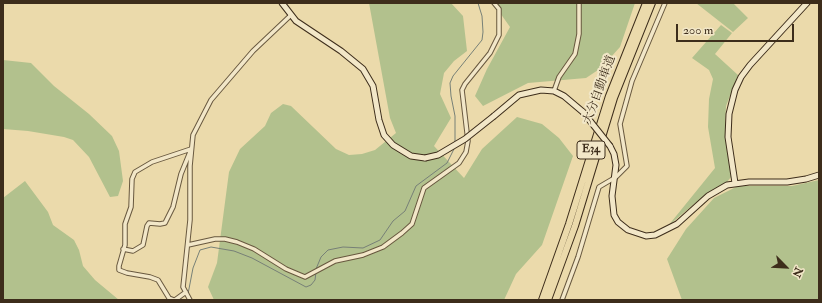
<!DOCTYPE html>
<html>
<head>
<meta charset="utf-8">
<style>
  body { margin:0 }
  #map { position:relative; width:822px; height:303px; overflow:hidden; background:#ebdaab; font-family:"IM FELL Double Pica",serif }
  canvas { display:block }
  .frame { position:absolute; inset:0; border:4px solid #3d2d1b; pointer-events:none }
  .north { position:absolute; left:766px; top:247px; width:40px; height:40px; -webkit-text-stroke:3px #f2e7c8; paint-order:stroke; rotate:114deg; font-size:11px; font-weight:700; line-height:16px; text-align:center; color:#3d2d1b }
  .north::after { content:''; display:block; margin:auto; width:14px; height:18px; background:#3d2d1b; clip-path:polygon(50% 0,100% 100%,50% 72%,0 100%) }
  .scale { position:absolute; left:676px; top:24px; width:118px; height:18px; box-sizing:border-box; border:2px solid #3d2d1b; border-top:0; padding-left:5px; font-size:12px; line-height:14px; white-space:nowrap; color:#3d2d1b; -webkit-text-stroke:3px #f2e7c8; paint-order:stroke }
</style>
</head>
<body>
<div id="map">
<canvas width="822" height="303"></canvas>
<div class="frame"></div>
<div class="north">N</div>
<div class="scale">200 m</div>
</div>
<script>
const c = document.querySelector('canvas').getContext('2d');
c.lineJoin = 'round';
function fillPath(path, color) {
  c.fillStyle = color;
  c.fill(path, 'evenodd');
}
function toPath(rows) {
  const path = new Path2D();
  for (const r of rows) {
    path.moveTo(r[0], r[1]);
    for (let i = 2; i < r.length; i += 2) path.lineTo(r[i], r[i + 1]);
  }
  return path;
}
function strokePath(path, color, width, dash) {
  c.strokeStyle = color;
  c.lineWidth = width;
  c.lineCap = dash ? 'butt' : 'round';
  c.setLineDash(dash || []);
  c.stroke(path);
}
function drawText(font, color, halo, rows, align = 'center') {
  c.font = font + ' "IM FELL Double Pica","Noto Serif JP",serif';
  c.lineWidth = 4;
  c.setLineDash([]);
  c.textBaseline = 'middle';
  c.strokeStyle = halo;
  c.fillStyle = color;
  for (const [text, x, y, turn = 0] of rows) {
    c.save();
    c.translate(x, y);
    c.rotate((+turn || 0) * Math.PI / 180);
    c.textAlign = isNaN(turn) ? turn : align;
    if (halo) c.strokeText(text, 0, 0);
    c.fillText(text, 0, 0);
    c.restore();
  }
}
const green = toPath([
  [369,3,451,3,463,16,467,51,454,61,444,73,440,94,451,118,434,146,464,178,482,149,517,117,542,124,559,138,573,156,542,245,516,274,504,300,214,300,208,287,217,263,229,172,240,149,265,126,271,113,283,104,291,106,336,149,349,155,362,154,375,150,396,133,390,118],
  [493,3,635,3,620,47,601,68,586,78,528,83,483,106,475,96,487,69,510,27],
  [696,3,733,3,748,18,733,32],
  [721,25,732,33,715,54,738,75,726,106,725,134,731,177,727,182,694,204,668,226,715,168,708,127,709,99,713,79,709,70,692,58],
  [3,60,31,63,54,86,89,114,112,136,119,151,123,181,118,196,110,197,89,157,73,140,64,137,28,131,3,129],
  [819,180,819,300,682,300,667,259,686,229,714,198,738,186,792,186],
  [25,181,48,212,53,225,74,240,79,250,83,266,95,280,119,300,3,300,3,198]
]);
const stream = toPath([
  [455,143,455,116,451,96,450,83,453,76,482,40,483,32,482,16,478,3],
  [316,269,321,257,328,250,343,247,363,248,380,240,393,221,405,211,416,186,447,163,454,149],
  [188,294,193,268,200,250,211,247,234,251,252,258,306,287,311,285,315,280,316,272]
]);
const street = toPath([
  [554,91,559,77,575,54,579,34,579,3],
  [188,245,215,239,225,239,237,242,254,249,286,269,305,277,335,261,363,255,383,247,402,233,412,224,424,188,459,163,466,152,468,141,462,90,465,84,490,53,499,35,499,9,494,3],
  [123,249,133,251,143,245,147,226,149,223,160,224,165,223,173,207,181,174,190,152],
  [174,300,169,298,158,280,150,277,127,273,119,270,119,266,125,245,125,224,131,207,132,179,135,172,152,162,191,149],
  [175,300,186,292],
  [190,300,183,287,190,220,190,166,193,135,211,100,253,51,290,16],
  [562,300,578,257,599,187,616,177,627,166,620,124,632,81,665,3]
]);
const secondary = toPath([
  [282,3,296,21,341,51,363,69,373,86,379,120,384,135,393,145,411,156,425,158],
  [494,116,519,95,541,90,554,91,564,96,583,112],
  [610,146,614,154,616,165,612,196,614,215,618,222,628,230,646,236,655,235,677,224,708,196,727,185,749,182,787,182,806,179,819,175],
  [735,183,728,137,729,114,735,90,741,77,750,65,807,3]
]);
const highway = toPath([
  [542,300,569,224,609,96,646,3],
  [548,300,575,226,614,98,652,3]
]);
const secondaryBridge = toPath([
  [583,112,610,146],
  [425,158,438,155,465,139,494,116]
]);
const shields = [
  [591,150,28]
];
const shieldNames = [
  ["E34",591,150]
];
const streetNames = [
  ["大分自動車道",600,90,-70]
];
fillPath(green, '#b2c18d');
strokePath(stream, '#778077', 1);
strokePath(street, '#68583f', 5.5);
strokePath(secondary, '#3d2d1b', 7);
strokePath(highway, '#3d2d1b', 8);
strokePath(street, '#f2e7c8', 3.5);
strokePath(secondary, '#f2e7c8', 5);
strokePath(highway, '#ebdaab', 6);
strokePath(secondaryBridge, '#3d2d1b', 7, []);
strokePath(secondaryBridge, '#f2e7c8', 5);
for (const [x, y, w] of shields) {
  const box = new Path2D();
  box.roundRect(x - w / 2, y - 9, w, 18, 3);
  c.fillStyle = '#f2e7c8';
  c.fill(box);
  strokePath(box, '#3d2d1b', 1);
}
drawText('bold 11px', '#3d2d1b', null, shieldNames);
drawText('12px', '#3d2d1b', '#f2e7c8', streetNames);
</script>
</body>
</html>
